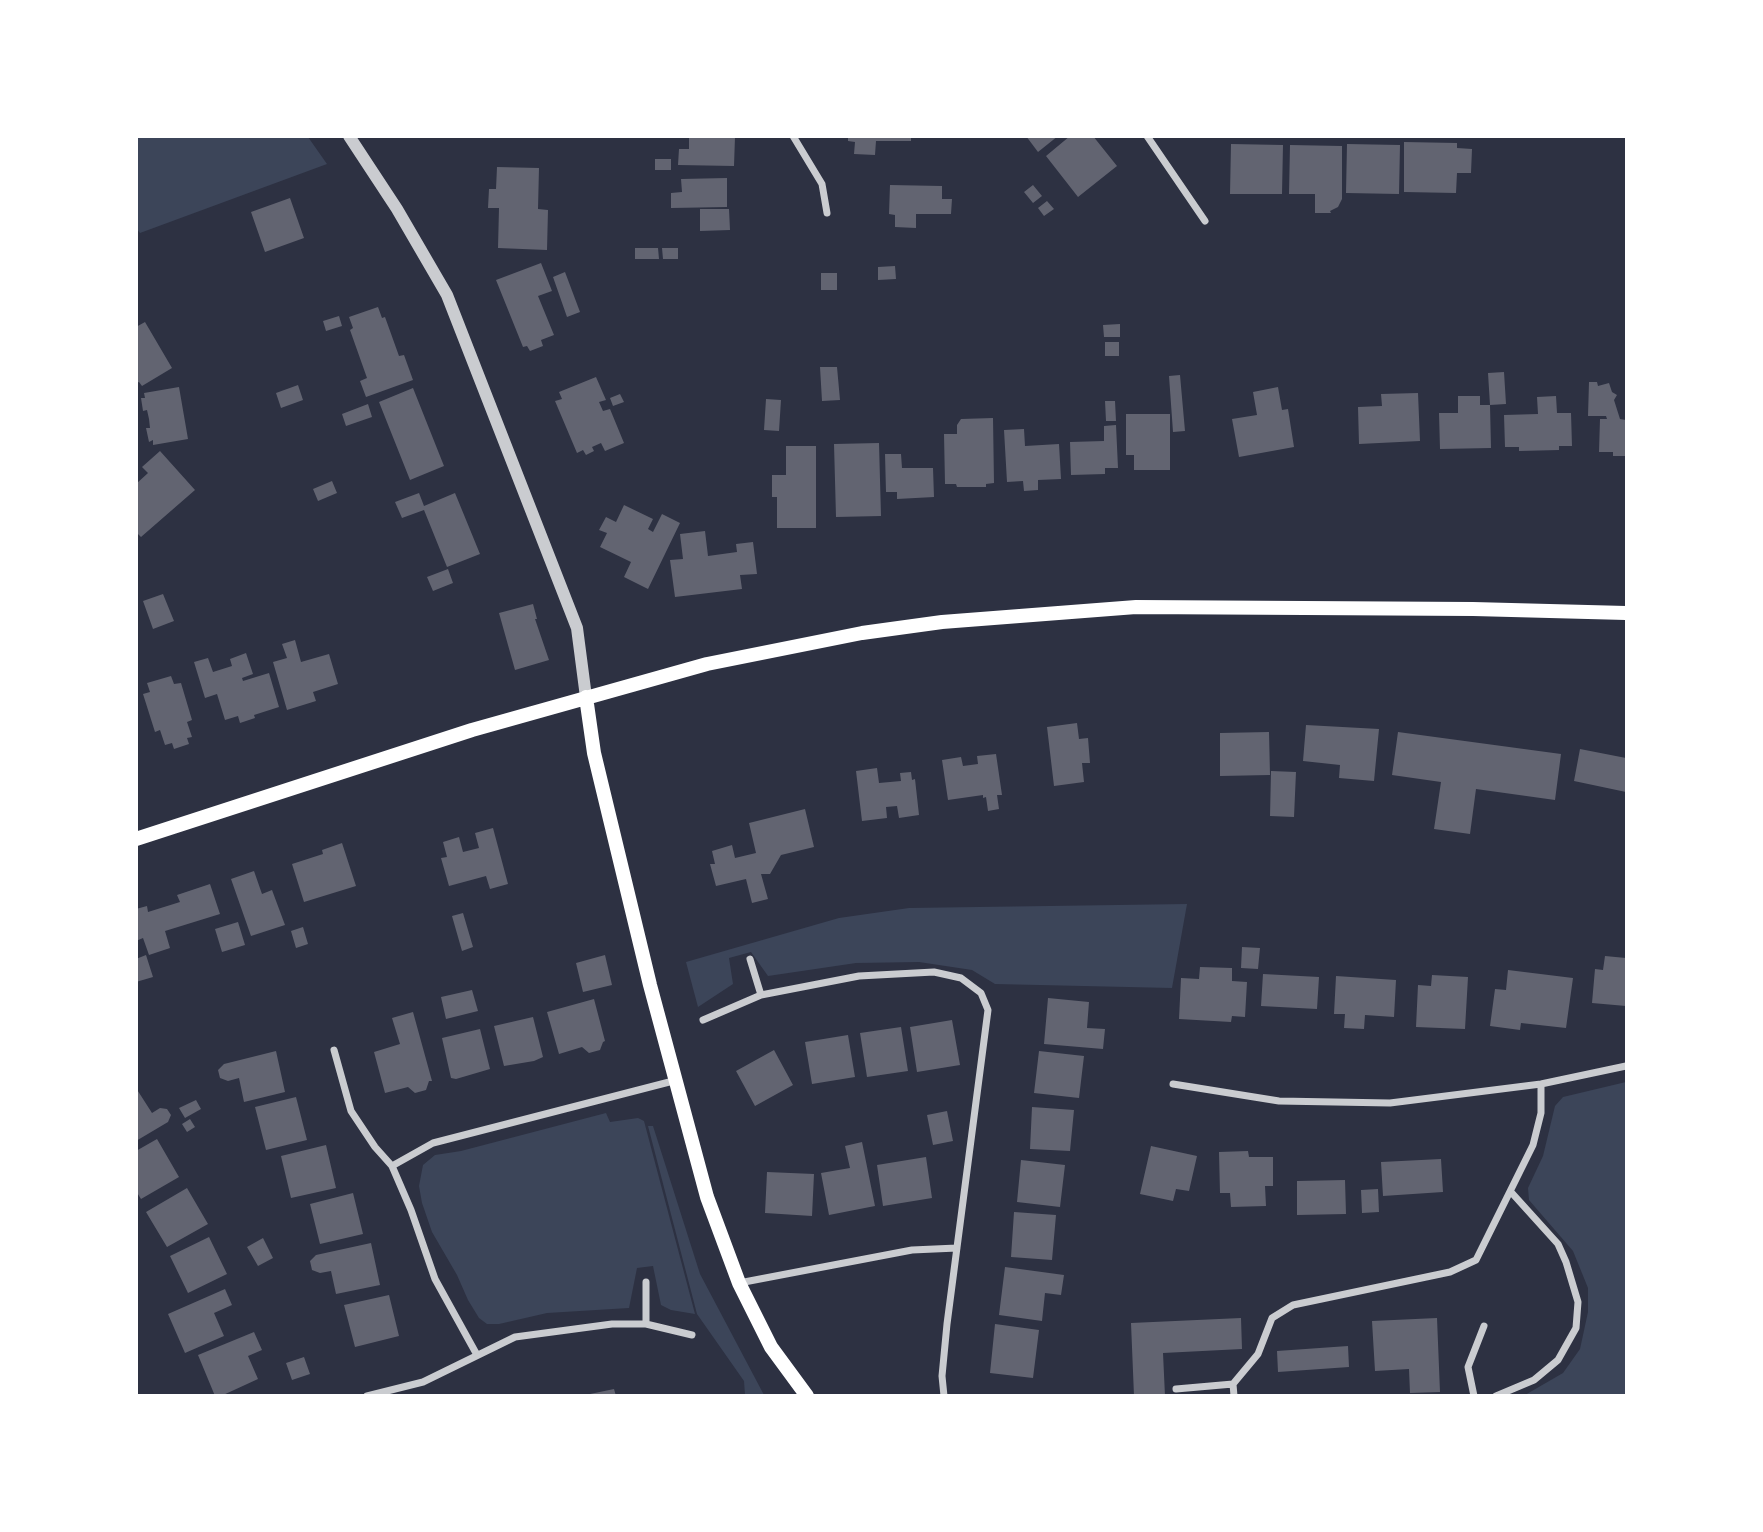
<!DOCTYPE html>
<html>
<head>
<meta charset="utf-8">
<style>
  body { margin:0 }
  #map { position:relative; width:1763px; height:1532px; overflow:hidden; background:#2d3142; font-family:Commissioner,sans-serif }
  canvas { display:block }
  .frame { position:absolute; inset:0; border:138px solid #fff; pointer-events:none }
</style>
</head>
<body>
<div id="map">
<canvas width="1763" height="1532"></canvas>
<div class="frame"></div>
</div>
<script>
const c = document.querySelector('canvas').getContext('2d');
c.lineJoin = 'round';
function fillPath(path, color) {
  c.fillStyle = color;
  c.fill(path, 'evenodd');
}
function toPath(rows) {
  const path = new Path2D();
  for (const r of rows) {
    path.moveTo(r[0], r[1]);
    for (let i = 2; i < r.length; i += 2) path.lineTo(r[i], r[i + 1]);
  }
  return path;
}
function strokePath(path, color, width, dash) {
  c.strokeStyle = color;
  c.lineWidth = width;
  c.lineCap = dash ? 'butt' : 'round';
  c.setLineDash(dash || []);
  c.stroke(path);
}
const green = toPath([
  [137,136,308,137,327,164,140,233,136,228],
  [1187,904,1172,988,995,984,972,970,919,962,856,963,768,976,751,952,729,958,733,984,698,1007,686,962,839,918,909,908],
  [1626,1082,1626,1395,1525,1395,1563,1373,1580,1349,1588,1312,1588,1288,1573,1251,1529,1200,1528,1188,1543,1156,1555,1106,1563,1097],
  [606,1113,610,1122,638,1118,644,1121,695,1314,671,1310,661,1305,653,1266,637,1268,629,1308,547,1313,499,1324,487,1324,479,1318,468,1300,457,1275,432,1232,422,1203,419,1186,423,1165,435,1155,461,1151],
  [653,1126,700,1274,764,1395,745,1395,744,1381,697,1314,648,1126]
]);
const building = toPath([
  [848,136,911,136,911,141,876,141,875,155,854,154,855,142,848,141],
  [1026,136,1058,136,1038,152],
  [1070,136,1093,136,1117,166,1078,197,1046,156],
  [689,137,735,137,734,166,678,165,679,149,689,149],
  [1404,142,1457,143,1457,148,1472,149,1471,173,1457,173,1456,193,1404,192],
  [1231,144,1283,145,1282,194,1230,194],
  [1347,144,1400,145,1399,194,1346,193],
  [1290,145,1342,146,1342,199,1338,207,1330,211,1331,213,1315,213,1315,194,1289,194],
  [655,159,671,159,671,170,655,170],
  [497,167,539,168,538,209,548,210,547,250,498,248,499,208,488,208,489,189,496,189],
  [727,178,727,207,671,208,671,193,682,192,681,179],
  [890,185,942,186,942,199,952,199,951,214,916,214,916,228,895,227,895,215,889,214],
  [1033,185,1042,196,1033,203,1024,192],
  [290,198,304,238,265,252,251,212],
  [1047,201,1054,209,1044,216,1038,208],
  [700,209,729,209,730,230,700,231],
  [635,248,658,248,659,259,635,259],
  [662,248,678,248,678,259,663,259],
  [541,263,552,291,538,296,554,335,541,340,543,346,530,351,527,346,523,347,496,280],
  [895,266,896,279,878,280,878,267],
  [565,272,580,312,567,317,553,277],
  [821,273,837,273,837,290,821,290],
  [378,307,382,318,385,317,399,356,404,355,413,380,366,397,360,381,367,378,350,330,353,328,349,317],
  [339,316,342,326,326,331,323,321],
  [145,322,172,368,142,386,139,382,136,383,136,327],
  [1120,324,1120,337,1104,337,1103,325],
  [1105,342,1119,342,1119,356,1105,356],
  [820,367,837,367,840,400,822,401],
  [1504,372,1506,404,1490,405,1488,373],
  [1180,375,1185,431,1173,432,1169,376],
  [596,377,606,400,599,402,603,411,610,409,624,443,605,451,601,443,592,447,594,451,586,455,583,450,577,453,555,401,562,399,559,392],
  [1589,382,1597,382,1598,386,1609,383,1612,392,1617,395,1614,400,1620,419,1626,420,1626,456,1613,456,1613,452,1599,452,1600,419,1607,419,1606,416,1588,416],
  [298,385,303,400,281,408,276,393],
  [179,387,188,439,153,445,153,440,149,442,146,428,150,428,149,419,147,410,143,411,141,398,145,398,144,393],
  [1278,387,1282,410,1288,409,1294,447,1239,457,1232,419,1257,415,1253,392],
  [413,388,444,466,410,480,379,402],
  [1418,393,1420,441,1359,444,1358,407,1382,406,1381,394],
  [620,394,624,402,613,406,610,398],
  [1458,396,1480,396,1480,405,1490,405,1491,448,1440,449,1439,413,1458,413],
  [1556,396,1557,413,1571,413,1572,446,1559,446,1559,450,1519,451,1519,447,1505,447,1504,415,1538,414,1537,397],
  [766,399,781,400,779,431,764,430],
  [1105,401,1115,401,1116,421,1106,421],
  [368,404,372,417,346,426,342,414],
  [1126,414,1170,414,1170,470,1134,470,1134,455,1126,455],
  [993,418,994,483,986,484,986,487,957,487,956,484,945,484,944,434,957,434,957,425,961,419],
  [1116,425,1118,468,1105,468,1105,474,1071,475,1070,442,1104,441,1104,426],
  [1024,429,1025,446,1059,444,1061,479,1038,480,1038,490,1024,491,1023,481,1007,482,1004,430],
  [879,443,881,516,836,517,834,444],
  [786,446,816,446,816,528,777,528,777,497,772,497,772,475,786,475],
  [160,451,195,490,141,537,136,532,136,484,148,473,142,467],
  [885,454,901,454,902,468,933,468,934,497,897,499,897,492,886,492],
  [332,481,337,493,318,501,313,489],
  [419,493,424,506,455,493,480,554,447,567,424,510,402,518,395,502],
  [624,505,653,519,648,529,653,532,662,514,680,523,648,589,624,577,631,562,600,547,607,533,599,530,606,517,616,522],
  [705,531,708,556,737,552,736,544,753,542,757,574,740,575,742,589,675,597,670,560,683,559,680,534],
  [448,569,453,583,433,591,427,577],
  [163,594,174,621,153,629,143,601],
  [533,604,537,619,535,619,549,660,515,670,499,613],
  [295,640,301,662,329,654,338,684,313,692,316,701,287,710,273,662,287,658,282,644],
  [246,653,253,674,242,678,243,681,269,673,279,707,254,715,255,718,240,723,238,716,225,720,217,694,205,698,194,662,208,658,213,672,232,666,230,659],
  [171,676,174,684,181,683,192,720,187,722,192,737,187,738,189,744,174,749,172,743,165,745,160,730,155,732,143,694,150,692,147,683],
  [1077,723,1079,739,1088,738,1090,763,1082,763,1084,782,1054,786,1047,727],
  [1306,725,1379,729,1374,781,1339,778,1340,765,1303,761],
  [1269,732,1270,775,1220,776,1220,733],
  [1398,732,1561,754,1555,800,1476,789,1470,834,1434,829,1441,782,1392,775],
  [1580,749,1626,758,1626,792,1574,781],
  [996,754,1002,795,997,795,999,809,988,811,986,797,983,798,983,795,948,800,942,760,961,757,963,766,978,764,977,756],
  [877,768,879,783,901,781,900,773,911,772,912,780,915,779,919,815,899,818,897,806,886,807,887,818,862,821,856,771],
  [1271,771,1296,772,1294,817,1270,816],
  [805,809,814,847,781,855,770,874,761,874,768,899,752,903,746,879,716,886,710,864,715,864,712,851,732,845,735,858,756,853,749,823],
  [493,828,508,884,490,889,486,876,449,886,441,858,447,857,443,842,459,837,463,852,479,848,475,833],
  [342,843,356,886,304,902,292,864,323,854,322,850],
  [254,871,262,894,272,890,285,925,251,936,231,879],
  [210,884,220,914,165,931,170,948,149,955,143,938,136,941,136,909,147,906,148,912,180,902,177,895],
  [463,913,473,947,462,951,452,916],
  [238,922,245,945,222,952,215,929],
  [303,927,308,944,296,948,291,931],
  [1242,947,1260,948,1258,969,1241,968],
  [146,955,153,977,136,982,136,959],
  [605,955,612,985,583,992,576,963],
  [1605,956,1626,958,1626,1006,1592,1003,1595,969,1603,970],
  [1200,967,1232,968,1232,981,1247,982,1245,1017,1232,1016,1231,1022,1179,1019,1181,978,1199,979],
  [1508,970,1573,978,1566,1028,1521,1023,1520,1030,1490,1026,1495,989,1506,990],
  [1263,974,1319,977,1317,1009,1261,1006],
  [1432,975,1468,977,1465,1029,1416,1027,1418,985,1431,986],
  [1336,976,1396,980,1394,1017,1365,1015,1364,1029,1344,1028,1345,1014,1334,1014],
  [472,990,478,1011,446,1019,441,997],
  [1048,998,1089,1002,1087,1028,1105,1029,1103,1049,1044,1044],
  [594,999,605,1041,603,1042,600,1050,589,1053,582,1047,559,1054,547,1012],
  [413,1012,432,1081,429,1081,426,1090,415,1093,408,1087,385,1093,374,1052,400,1044,392,1018],
  [533,1017,543,1057,534,1061,504,1066,494,1026],
  [952,1020,960,1065,917,1072,910,1027],
  [901,1027,908,1071,867,1077,860,1033],
  [480,1029,490,1069,456,1079,451,1078,442,1038],
  [848,1035,855,1077,812,1084,805,1042],
  [774,1050,793,1085,755,1106,736,1071],
  [276,1051,285,1092,244,1102,239,1078,228,1081,220,1078,218,1070,224,1064],
  [1039,1051,1084,1056,1079,1098,1034,1093],
  [136,1088,152,1113,160,1108,167,1109,171,1115,168,1122,136,1141],
  [296,1097,307,1140,266,1150,255,1107],
  [196,1100,201,1109,185,1118,179,1108],
  [1032,1107,1074,1110,1070,1151,1030,1149],
  [947,1111,953,1141,933,1145,927,1115],
  [190,1119,195,1127,187,1132,182,1124],
  [157,1139,179,1177,141,1199,136,1191,136,1151],
  [862,1142,875,1206,829,1215,821,1173,850,1168,845,1146],
  [326,1145,336,1188,291,1198,281,1156],
  [1151,1146,1197,1156,1189,1191,1176,1189,1173,1201,1140,1194],
  [1248,1151,1249,1157,1273,1157,1273,1186,1265,1186,1266,1206,1231,1207,1230,1193,1220,1193,1219,1152],
  [926,1157,932,1198,883,1206,877,1165],
  [1441,1159,1443,1192,1383,1196,1381,1162],
  [1021,1160,1065,1165,1060,1207,1017,1202],
  [767,1172,814,1174,812,1216,765,1213],
  [1345,1180,1346,1214,1297,1215,1297,1181],
  [187,1188,208,1224,167,1247,146,1212],
  [1378,1189,1379,1212,1362,1213,1361,1190],
  [353,1193,363,1234,320,1244,310,1204],
  [1014,1212,1056,1215,1052,1260,1011,1257],
  [209,1237,227,1274,188,1293,170,1256],
  [263,1238,273,1258,258,1266,247,1247],
  [371,1243,380,1285,336,1294,331,1271,320,1273,312,1270,310,1261,316,1255],
  [1005,1267,1064,1275,1061,1295,1045,1293,1042,1321,999,1315],
  [225,1289,232,1305,214,1313,224,1336,185,1353,168,1314],
  [389,1295,399,1336,355,1347,344,1305],
  [1241,1318,1242,1349,1163,1353,1165,1396,1134,1396,1131,1323],
  [1437,1318,1440,1392,1410,1393,1409,1369,1375,1371,1372,1321],
  [995,1324,1039,1330,1033,1378,990,1373],
  [254,1332,262,1350,248,1356,258,1379,221,1396,215,1396,198,1355],
  [1348,1346,1349,1367,1278,1372,1277,1351],
  [304,1357,310,1374,292,1380,286,1363],
  [614,1389,616,1396,590,1396,590,1394]
]);
const minor = toPath([
  [793,136,822,184,827,213],
  [1147,136,1205,221],
  [750,959,761,995],
  [703,1020,761,995,859,976,934,972,961,978,981,993,988,1010,947,1324,942,1376,944,1396],
  [334,1050,351,1111,375,1147,392,1166,411,1210,435,1279,477,1355],
  [1173,1084,1279,1101,1390,1103,1541,1084,1626,1066],
  [392,1166,433,1143,677,1080],
  [739,1283,912,1250,957,1248],
  [646,1324,646,1282],
  [1176,1389,1233,1384],
  [367,1396,423,1382,515,1337,612,1324,646,1324,692,1335],
  [1234,1396,1233,1384,1258,1354,1272,1318,1293,1305,1450,1272,1476,1260,1533,1145,1541,1113,1541,1084],
  [1474,1396,1468,1367,1484,1326],
  [1496,1396,1534,1380,1558,1360,1576,1328,1578,1302,1566,1262,1558,1244,1511,1192]
]);
const tertiary = toPath([
  [349,136,397,209,447,295,577,628,586,697]
]);
const secondary = toPath([
  [586,697,594,753,650,985,707,1197,739,1283,771,1347,807,1396],
  [136,839,472,730,707,664,862,633,942,622,1136,607,1473,609,1626,613]
]);
fillPath(green, '#3c4559');
fillPath(building, '#626471');
strokePath(minor, '#caccd0', 7);
strokePath(tertiary, '#caccd0', 12);
strokePath(secondary, '#fff', 14);
</script>
</body>
</html>
